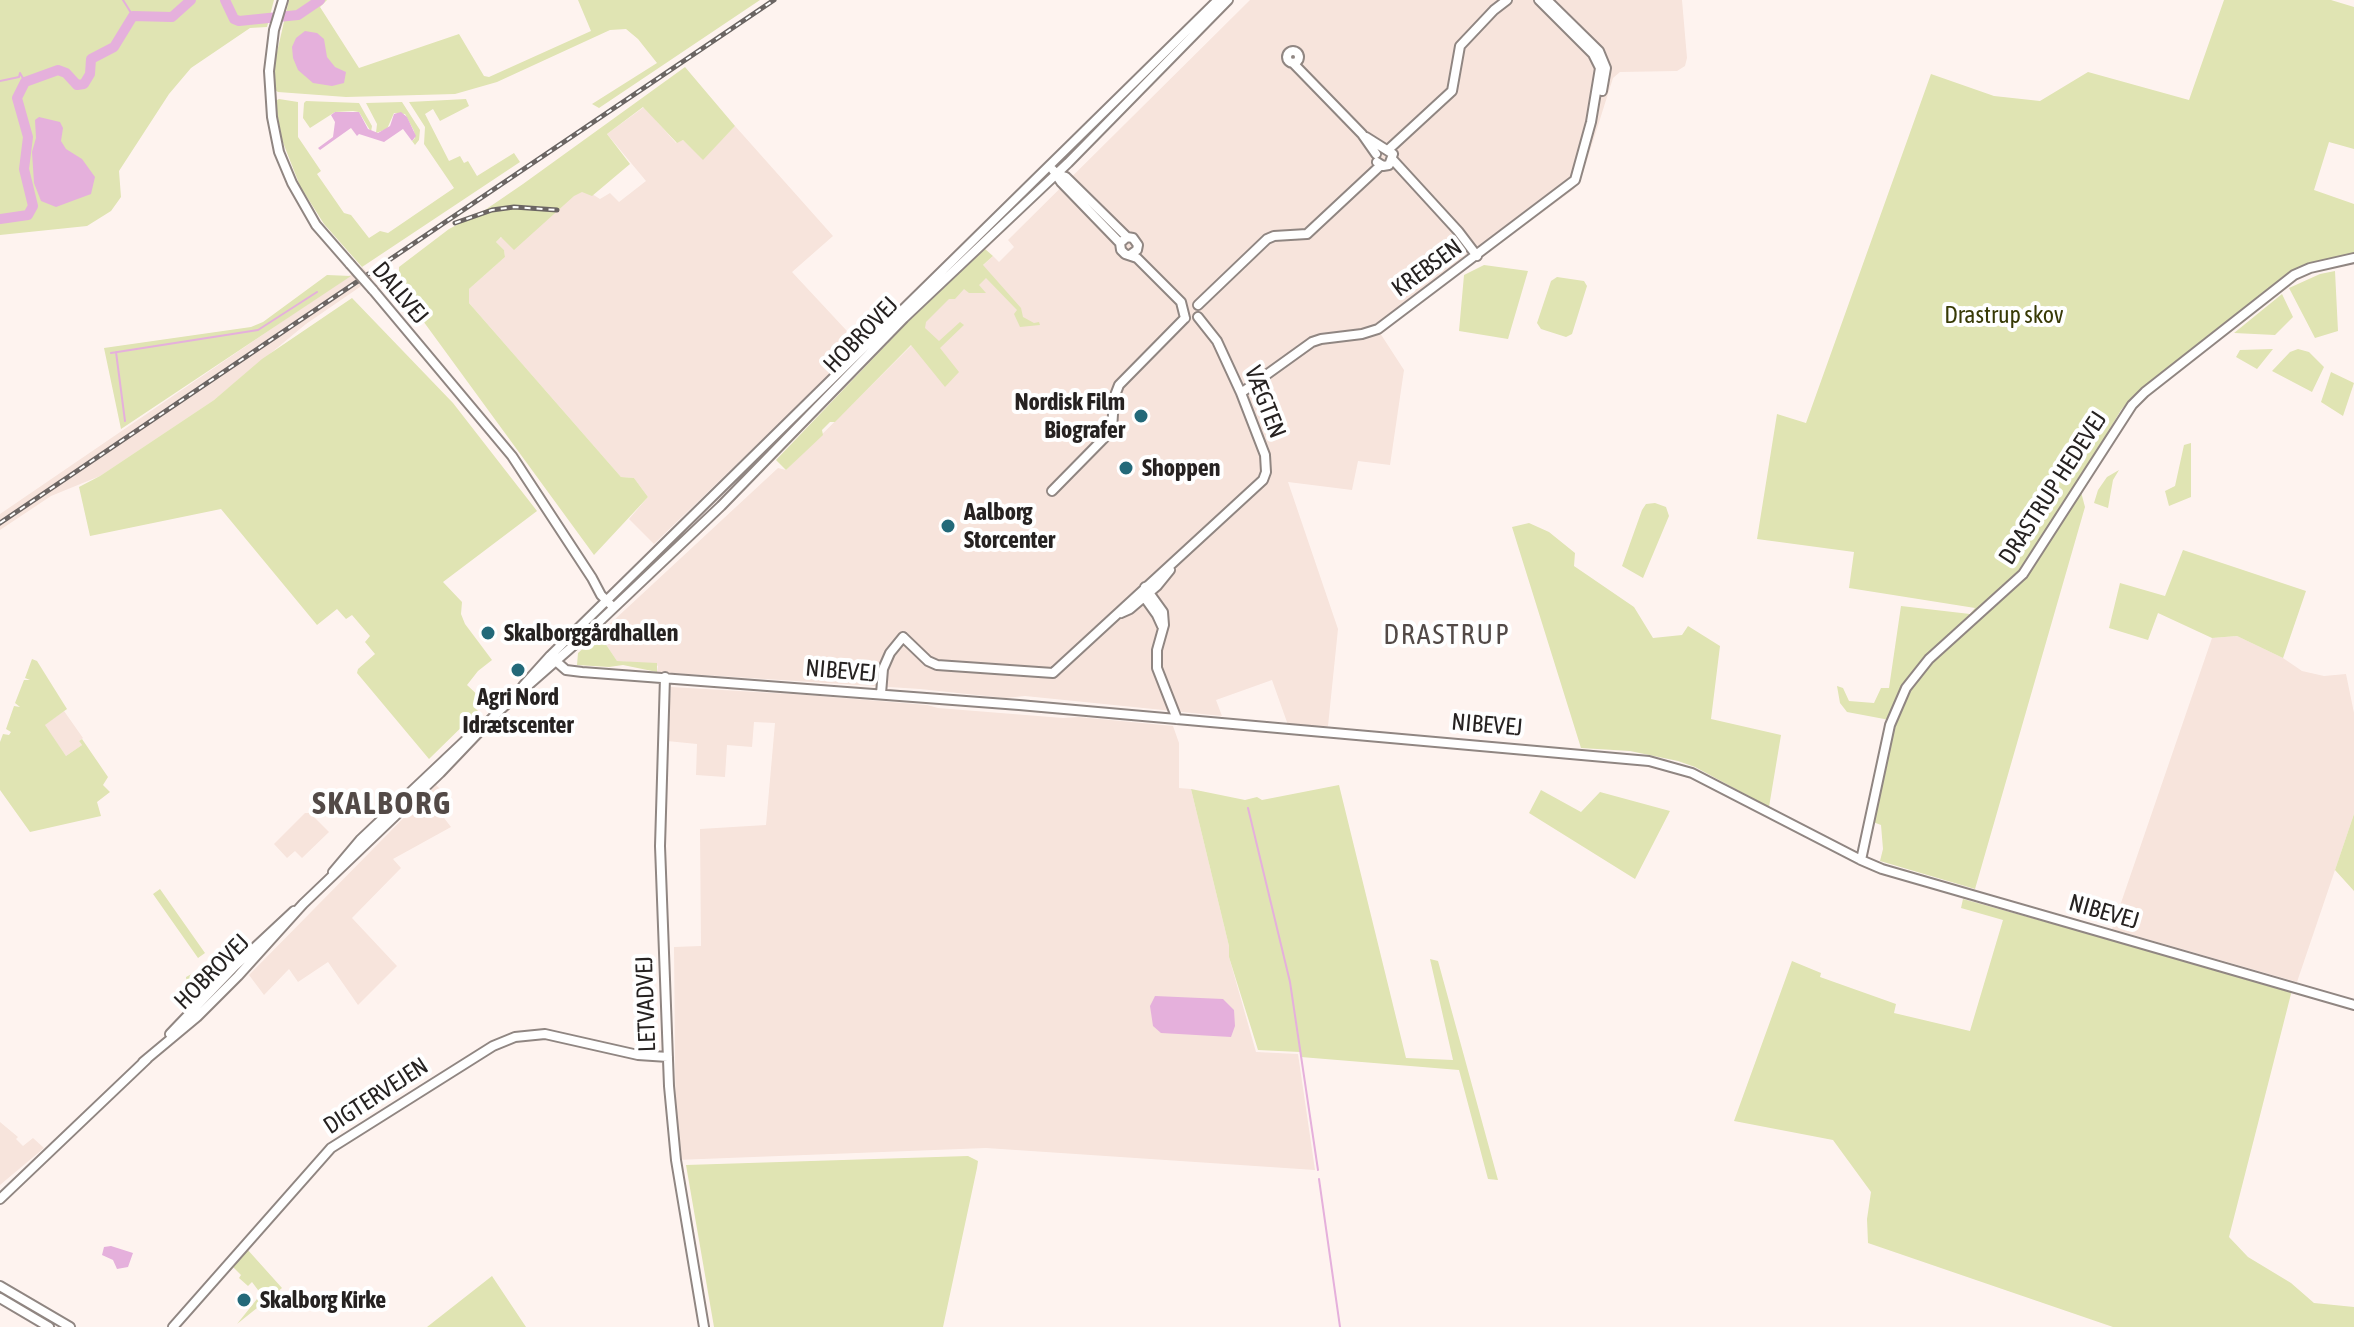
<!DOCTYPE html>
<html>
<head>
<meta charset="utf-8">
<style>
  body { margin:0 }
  canvas { display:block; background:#fef3ef }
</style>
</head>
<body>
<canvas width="2354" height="1327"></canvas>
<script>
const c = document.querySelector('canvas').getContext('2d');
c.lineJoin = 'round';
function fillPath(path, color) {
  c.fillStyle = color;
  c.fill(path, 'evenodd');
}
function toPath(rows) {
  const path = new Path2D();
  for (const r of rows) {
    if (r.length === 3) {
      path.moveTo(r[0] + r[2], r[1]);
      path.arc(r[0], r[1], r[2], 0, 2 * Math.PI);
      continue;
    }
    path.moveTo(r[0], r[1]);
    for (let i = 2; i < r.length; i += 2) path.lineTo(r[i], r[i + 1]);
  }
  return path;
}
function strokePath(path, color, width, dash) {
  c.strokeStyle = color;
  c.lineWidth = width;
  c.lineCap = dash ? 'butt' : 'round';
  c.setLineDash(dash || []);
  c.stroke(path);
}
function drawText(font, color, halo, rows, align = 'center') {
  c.font = font + ' "Asap Condensed",sans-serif';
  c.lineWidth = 8;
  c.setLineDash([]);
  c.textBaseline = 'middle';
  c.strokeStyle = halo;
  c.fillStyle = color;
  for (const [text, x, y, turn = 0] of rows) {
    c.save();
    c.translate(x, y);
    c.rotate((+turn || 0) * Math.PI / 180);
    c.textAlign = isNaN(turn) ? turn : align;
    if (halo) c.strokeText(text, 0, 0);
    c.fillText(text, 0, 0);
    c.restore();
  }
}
const built = toPath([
  [1250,0,1682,0,1687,58,1685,66,1677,71,1620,72,1613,78,1583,173,1574,189,1380,333,1404,370,1390,465,1358,461,1352,490,1288,482,1338,629,1328,726,1288,725,1272,680,1216,700,1222,716,1025,696,1005,698,920,689,657,672,658,666,654,664,617,661,599,634,778,468,786,470,912,345,922,323,993,256,999,262,1014,247,1008,240],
  [644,107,676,143,683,140,703,159,735,126,833,236,792,272,860,345,654,544,629,519,648,497,634,478,621,477,469,303,468,297,469,289,505,257,504,250,496,242,502,237,584,189,600,199,610,193,619,202,646,181,607,134],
  [362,267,373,278,306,324,214,400,100,476,51,496,0,530,0,514],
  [2237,636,2283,658,2302,671,2324,676,2346,674,2354,713,2354,814,2297,982,2112,929,2212,638],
  [671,687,807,695,927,705,938,708,1063,718,1079,717,1173,726,1179,743,1179,788,1191,789,1229,946,1229,957,1256,1052,1298,1054,1315,1170,986,1148,676,1160,674,947,701,946,700,829,766,825,775,723,754,722,752,747,727,745,725,777,696,775,697,744,667,741],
  [64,711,83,738,79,741,82,745,66,756,44,725],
  [436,785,453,802,441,814,451,827,393,859,401,868,352,918,397,966,358,1005,328,962,298,982,289,969,264,995,249,975],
  [305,813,310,813,329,832,302,858,295,851,287,858,274,844],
  [0,1122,18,1137,16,1139,23,1146,33,1138,44,1148,0,1185]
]);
const green = toPath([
  [0,0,274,0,267,27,250,28,191,68,169,94,119,171,121,197,111,211,87,226,0,235],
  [289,0,327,0,320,7,359,68,459,34,484,76,489,77,591,31,578,0,760,0,599,108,592,104,657,63,638,39,626,29,610,30,497,82,455,94,346,97,278,92,275,90,275,61],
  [2224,0,2331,0,2354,7,2354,149,2329,142,2314,190,2354,204,2354,254,2301,266,2282,277,2222,329,2132,397,2121,410,2075,488,2081,492,2085,507,1975,889,1880,861,1883,849,1881,825,1873,822,1895,721,1847,712,1840,703,1837,686,1843,688,1849,701,1874,703,1881,688,1889,688,1901,606,1970,614,1975,608,1849,588,1854,552,1757,539,1777,414,1806,423,1931,74,1994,96,2040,101,2088,72,2189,100],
  [685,67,735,126,703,160,683,140,677,143,643,107,607,134,630,164,592,196,582,192,574,196,514,250,501,237,496,242,504,250,505,257,469,289,469,303,621,477,634,478,648,497,594,555,399,288,399,267,449,229,485,210,523,184],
  [279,99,298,102,298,137,321,171,317,174,344,213,351,215,369,238,380,231,388,233,454,188,424,144,425,127,409,102,466,99,469,106,440,121,433,109,425,114,449,161,460,156,464,163,468,161,477,176,514,153,520,162,362,267,324,224,300,186,282,140,275,101],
  [306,101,359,103,372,126,371,132,359,112,353,111,335,112,310,128,303,118,304,103],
  [402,102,420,130,419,140,415,145,412,141,415,138,414,131,405,114,394,113,387,129,376,133,377,124,366,103],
  [985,249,993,256,983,265,1021,308,1023,317,1034,323,1039,322,1040,325,1020,327,1014,314,1017,310,986,278,979,285,986,293,969,293,964,289,955,299,949,299,926,322,925,328,939,341,960,322,964,325,940,348,959,372,945,387,911,345,835,422,830,422,822,430,823,435,786,470,776,460,908,322],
  [1484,265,1528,271,1508,339,1459,331,1464,275],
  [2335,271,2338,331,2315,338,2289,288,2320,274],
  [327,275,351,276,121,429,104,348,251,327,263,322],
  [1557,277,1584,281,1587,286,1572,334,1566,337,1541,329,1537,323,1551,281],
  [2282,294,2293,317,2275,335,2234,333],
  [352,298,453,403,537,511,443,582,462,602,461,614,465,624,492,660,478,671,467,685,482,699,474,707,478,711,429,759,357,673,358,669,375,654,365,642,370,636,352,615,346,619,337,609,317,625,221,509,90,536,79,487,100,476,214,400,262,359],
  [2273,349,2257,369,2236,357,2240,350],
  [2298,349,2309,352,2324,367,2312,392,2272,371,2290,352],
  [2331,372,2354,383,2343,416,2321,402],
  [2191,443,2191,497,2169,506,2165,491,2175,486,2184,445],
  [2119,470,2113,480,2108,508,2094,503,2098,490,2107,477],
  [1655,503,1666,507,1669,516,1643,578,1622,566,1642,510,1646,504],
  [1529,523,1549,532,1575,553,1574,566,1634,607,1653,638,1682,635,1688,626,1720,646,1711,719,1781,735,1769,807,1695,767,1678,761,1630,751,1581,748,1512,527],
  [2183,550,2306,591,2283,658,2237,636,2212,638,2158,613,2148,640,2109,628,2120,583,2165,596],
  [599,634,617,661,657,663,657,672,623,665,609,667,577,665,578,653],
  [32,659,37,661,67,709,45,725,66,756,82,745,79,741,82,739,108,777,103,785,110,792,97,802,101,816,30,832,0,790,0,742,3,734,9,735,11,732,6,729,14,706,20,707,15,703,24,680,30,680,25,678],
  [1339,785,1406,1058,1453,1060,1430,959,1438,961,1498,1180,1488,1179,1459,1070,1301,1057,1300,1052,1258,1050,1229,957,1229,946,1191,789,1245,800,1257,797,1262,800],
  [1541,790,1581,812,1600,792,1670,811,1635,879,1529,813],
  [2354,814,2354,891,2335,870],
  [160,889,205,953,198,958,153,894],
  [1963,899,2292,990,2229,1237,2248,1257,2291,1283,2314,1303,2354,1307,2354,1327,2113,1327,1868,1243,1867,1219,1871,1192,1833,1140,1734,1121,1792,961,1821,973,1820,977,1896,1004,1894,1013,1970,1031,2003,920,1961,908],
  [225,956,230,964,195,998,188,992,186,977],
  [968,1156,978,1161,977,1168,943,1327,714,1327,686,1165],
  [247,1249,282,1288,237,1324,261,1294,252,1282,248,1286,239,1278,241,1275,233,1267],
  [492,1276,526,1327,427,1327]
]);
const water = toPath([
  [305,31,317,33,324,39,327,57,335,67,346,72,344,83,332,86,313,83,298,70,293,58,292,47,296,38],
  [335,112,359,112,368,129,378,133,390,126,394,114,401,112,407,117,416,136,412,141,403,129,384,142,359,134,357,136,351,128,320,150,318,148,333,137,335,122,331,115],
  [39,117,60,122,63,128,61,141,66,149,82,159,95,177,91,194,56,207,41,201,34,183,32,152,36,138,35,120],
  [1155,996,1223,999,1234,1010,1235,1026,1231,1037,1161,1033,1153,1026,1150,1006],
  [111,1246,133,1253,128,1267,117,1269,113,1260,102,1255,104,1247]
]);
const stream = toPath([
  [123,0,133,16],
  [0,81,19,77,20,73,25,82],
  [116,352,125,421],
  [111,353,258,330,317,292],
  [1248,808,1290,982,1318,1170],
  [1319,1179,1340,1327]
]);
const river = toPath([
  [225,0,234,19,239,21,298,15,320,0],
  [0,219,28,215,33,206,24,169,28,137,17,98,25,82,58,70,66,73,77,85,84,84,90,74,91,59,114,47,133,16,172,17,191,0]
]);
const secondary = toPath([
  [283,0,274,30,269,71,272,117,279,152,292,183,316,225,350,264],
  [1547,0,1599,51,1606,68,1602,91],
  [1293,57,6],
  [1293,63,1362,134,1376,154],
  [1366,137,1393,154,1389,165,1383,166,1377,162],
  [1389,149,1452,91,1460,46,1494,10,1507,0],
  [1393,160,1458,231,1477,256],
  [1053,170,1061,182,1120,243],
  [1057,174,1066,177,1127,237],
  [1130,255,1137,250,1138,245,1133,238,1127,237,1120,243,1121,250,1125,254,1137,258,1181,302,1185,318],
  [373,290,512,456,592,578,601,595,611,605],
  [1198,305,1267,239,1274,236,1307,234,1381,165],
  [1241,393,1312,342,1321,339,1362,334,1378,329,1575,180,1591,122,1600,68,1593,54,1539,0],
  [1052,491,1112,430,1114,398,1119,385,1185,318],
  [1145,587,1163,612,1164,625,1157,650,1157,668,1177,719],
  [1142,594,1157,615,1162,626],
  [1121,613,1130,609,1157,586,1170,570],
  [550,656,566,670,582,672,1019,705,1649,761,1692,773,1861,860,1882,869,2354,1005],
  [665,677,660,846,669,1086,676,1160,704,1327],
  [523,686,550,656,1218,0],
  [881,694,883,669,890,653,903,637,928,661,937,665,1053,673,1263,480,1266,472,1265,455,1241,393,1217,341,1198,317],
  [1861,860,1890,725,1906,688,1929,659,2023,574,2132,405,2145,392,2294,275,2310,268,2354,258],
  [333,872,360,840,471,735],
  [170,1034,235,966,294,911],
  [143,1062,197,1017,238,976,303,904,440,773,500,710,582,638,721,506,904,318,1068,163,1228,0],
  [0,1199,147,1059],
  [0,1286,70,1327],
  [0,1298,49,1327],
  [173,1327,331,1148,493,1046,515,1037,545,1034,638,1055,668,1057]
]);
const rail = toPath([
  [455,223,492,210,514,207,557,210],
  [0,523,774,0]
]);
const secondaryBridge = toPath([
  [350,264,373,290]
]);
const markers = [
  [1141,416,8,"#236979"],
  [1126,468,8,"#236979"],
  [948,526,8,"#236979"],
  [488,633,8,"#236979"],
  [518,670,8,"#236979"],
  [244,1300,8,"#236979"]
];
const streetNames = [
  ["KREBSEN",1427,268,-36],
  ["DALLVEJ",400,293,50],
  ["HOBROVEJ",861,335,-46],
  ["VÆGTEN",1265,402,69],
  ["DRASTRUP HEDEVEJ",2053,488,-57],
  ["NIBEVEJ",841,671,5],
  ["NIBEVEJ",1487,725,5],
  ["NIBEVEJ",2104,912,16],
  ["HOBROVEJ",212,972,-45],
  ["LETVADVEJ",646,1004,-92],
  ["DIGTERVEJEN",376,1096,-33]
];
const parkNames = [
  ["Drastrup skov",2004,315]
];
const poiNames = [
  ["Nordisk Film",1125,402,"right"],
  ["Biografer",1125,430,"right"],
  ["Shoppen",1142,468],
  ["Aalborg",964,512],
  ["Storcenter",964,540],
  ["Skalborggårdhallen",504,633],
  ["Agri Nord",518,697,"center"],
  ["Idrætscenter",518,725,"center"],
  ["Skalborg Kirke",260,1300]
];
const quarterNames = [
  ["DRASTRUP",1447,635]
];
const districtNames = [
  ["SKALBORG",382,804]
];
fillPath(built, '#f7e4dc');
fillPath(green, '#e0e4b3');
fillPath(water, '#e5b0dc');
strokePath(stream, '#e5b0dc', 2);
strokePath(river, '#e5b0dc', 10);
strokePath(secondary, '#908682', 12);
strokePath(secondary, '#fff', 8);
strokePath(rail, '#6b6563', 5);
strokePath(rail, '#fff', 2, [6]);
strokePath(secondaryBridge, '#908682', 12, []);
strokePath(secondaryBridge, '#fff', 8);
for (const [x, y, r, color] of markers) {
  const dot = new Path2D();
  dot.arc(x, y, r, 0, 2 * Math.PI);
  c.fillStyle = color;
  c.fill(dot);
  strokePath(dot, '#fff', 3);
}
drawText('24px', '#262221', '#fff', streetNames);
drawText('24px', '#383a06', '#fff', parkNames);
drawText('bold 24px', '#262221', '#fff', poiNames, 'left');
c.letterSpacing = '2px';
drawText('28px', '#534a47', '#fff', quarterNames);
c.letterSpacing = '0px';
c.letterSpacing = '2px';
drawText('bold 32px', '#534a47', '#fff', districtNames);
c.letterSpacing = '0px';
</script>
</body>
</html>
